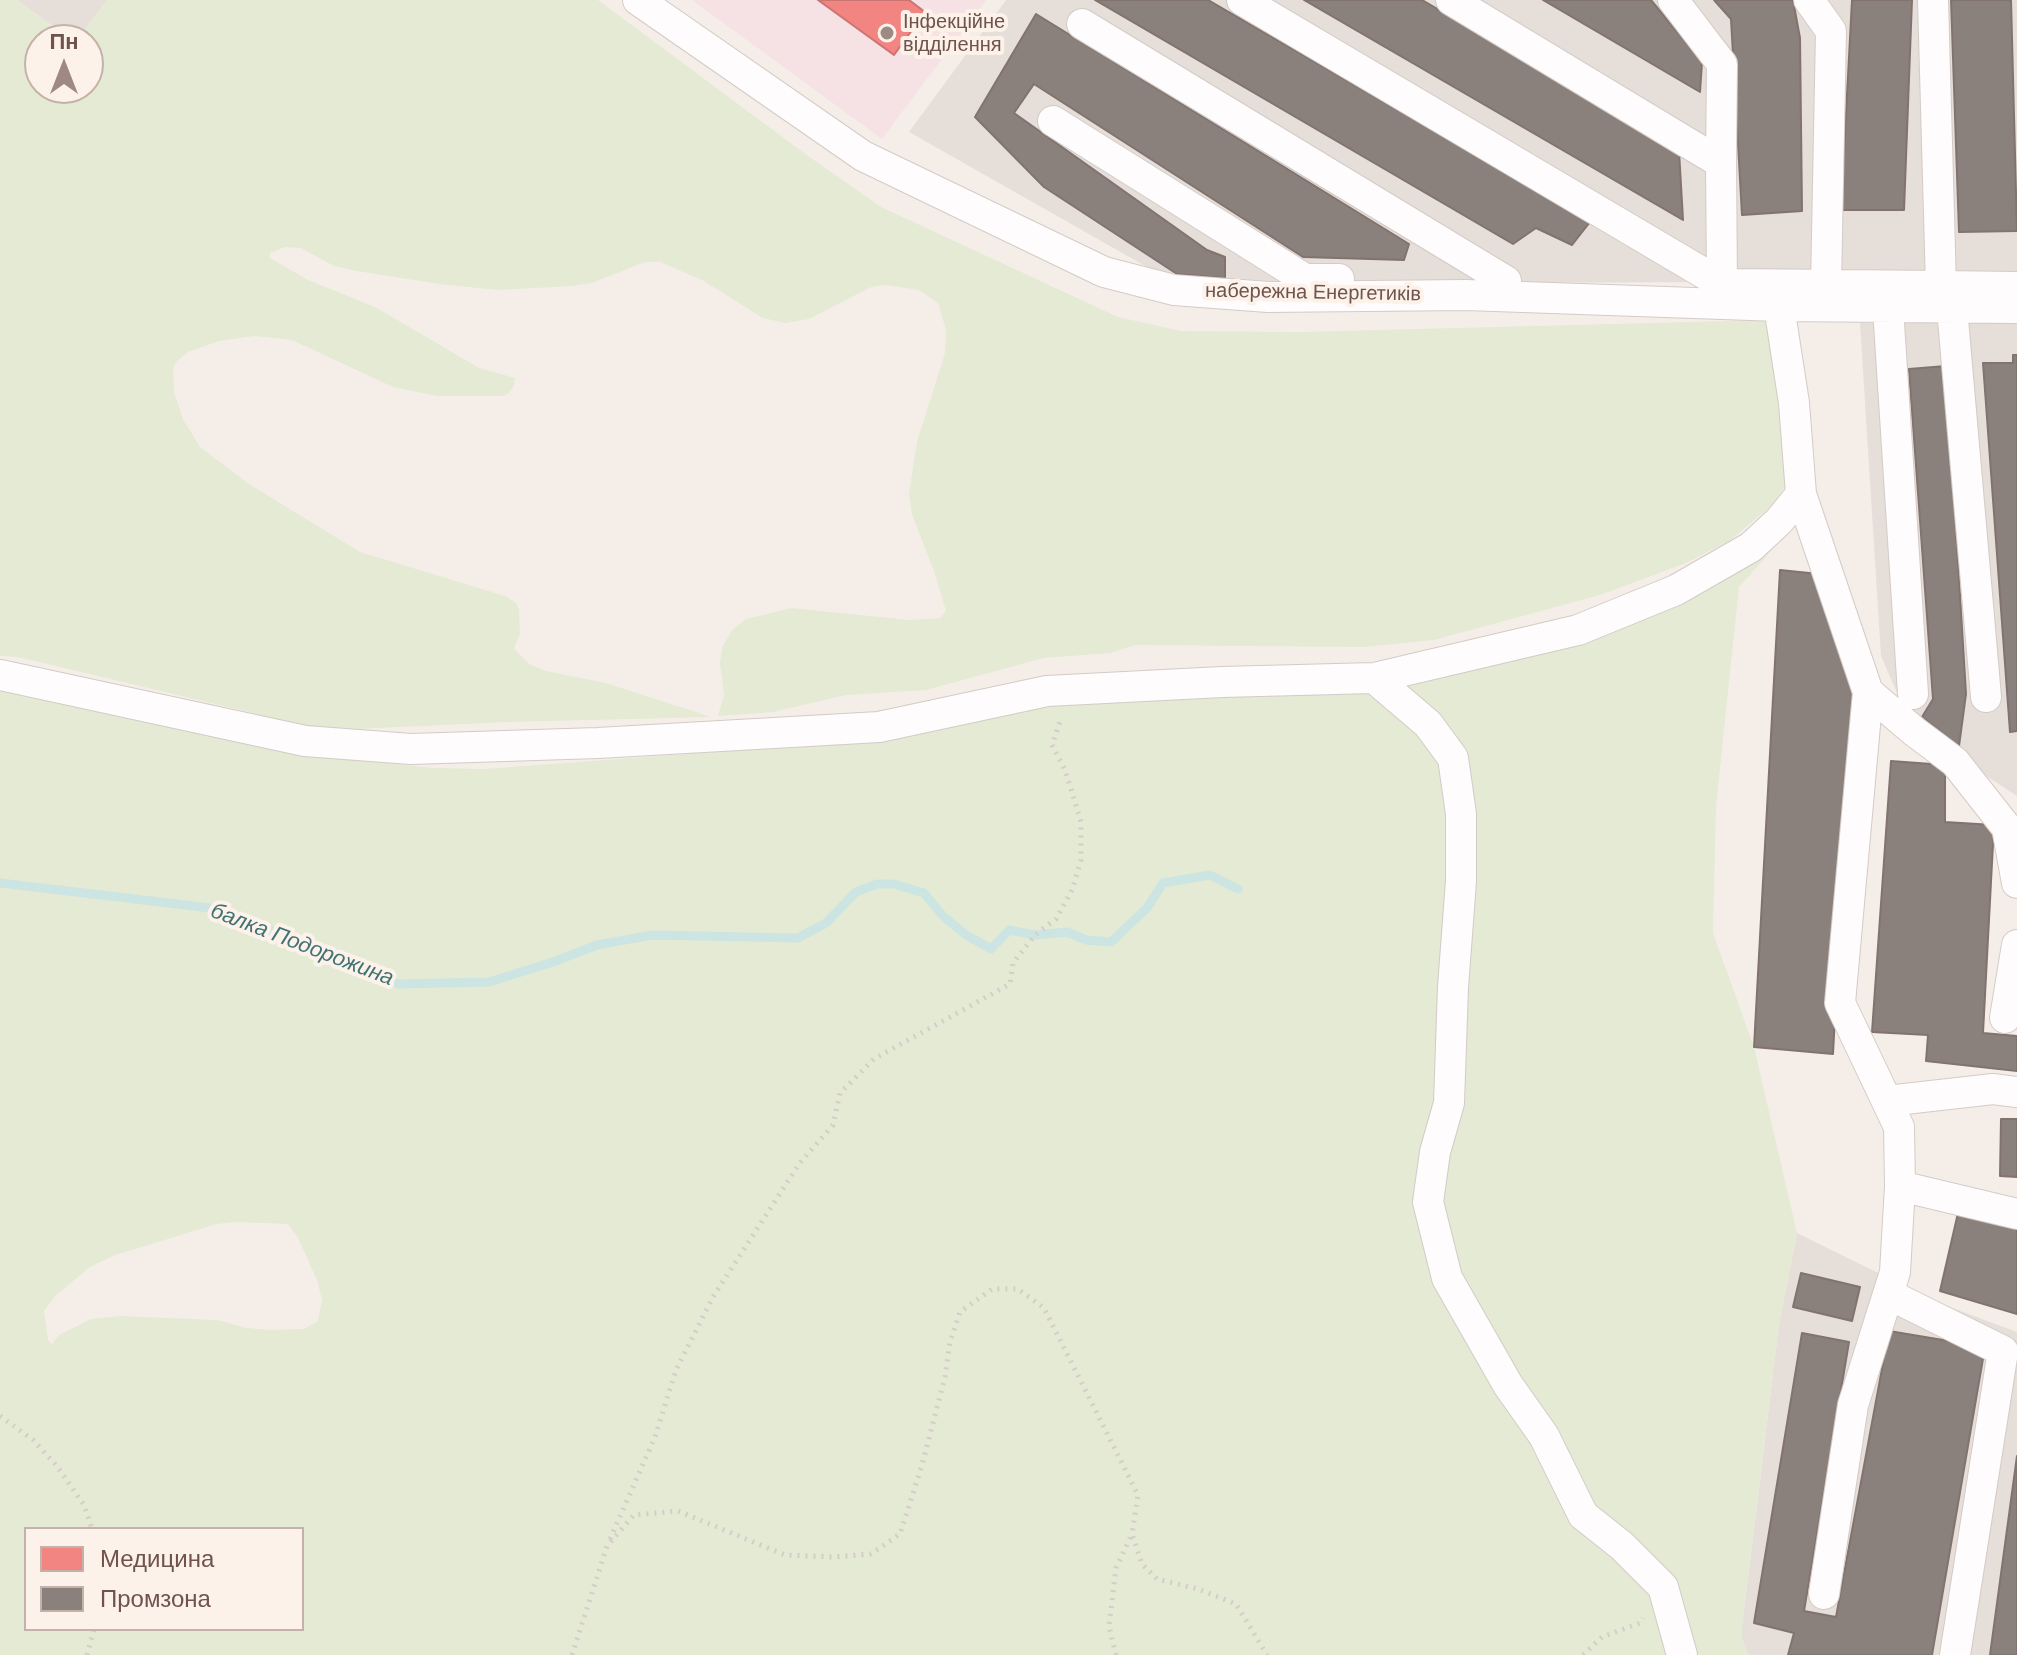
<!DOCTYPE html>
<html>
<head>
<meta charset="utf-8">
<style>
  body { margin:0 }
  #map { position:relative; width:2017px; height:1655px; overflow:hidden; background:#f5eee8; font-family:Arial,sans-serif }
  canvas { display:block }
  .legend { position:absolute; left:24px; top:1527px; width:280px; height:104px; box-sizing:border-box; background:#fdf2e9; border:2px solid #c4b2aa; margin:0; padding:10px 14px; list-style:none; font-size:24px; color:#6f534c }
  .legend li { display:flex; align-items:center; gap:16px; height:40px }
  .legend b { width:40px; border:2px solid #c4b2aa }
  .north { position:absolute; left:24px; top:24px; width:80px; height:80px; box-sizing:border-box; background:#fdf2e9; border:2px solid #c4b2aa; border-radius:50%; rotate:0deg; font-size:22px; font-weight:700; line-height:32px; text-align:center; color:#6f534c }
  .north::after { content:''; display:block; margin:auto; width:28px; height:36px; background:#9e8983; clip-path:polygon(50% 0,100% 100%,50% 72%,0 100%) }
</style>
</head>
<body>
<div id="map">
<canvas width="2017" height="1655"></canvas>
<ul class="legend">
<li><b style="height:22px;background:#f28482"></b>Медицина</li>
<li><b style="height:22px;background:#8a817c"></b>Промзона</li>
</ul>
<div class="north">Пн</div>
</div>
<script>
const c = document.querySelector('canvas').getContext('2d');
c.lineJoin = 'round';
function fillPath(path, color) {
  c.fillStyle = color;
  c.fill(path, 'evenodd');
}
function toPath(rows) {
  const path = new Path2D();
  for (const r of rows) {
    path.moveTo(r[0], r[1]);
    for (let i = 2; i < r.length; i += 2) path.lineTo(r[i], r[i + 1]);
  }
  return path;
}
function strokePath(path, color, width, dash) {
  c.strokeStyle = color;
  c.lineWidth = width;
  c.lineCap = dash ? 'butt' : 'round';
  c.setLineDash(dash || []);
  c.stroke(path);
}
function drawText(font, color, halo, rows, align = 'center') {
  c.font = font + ' Arial,sans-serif';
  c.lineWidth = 8;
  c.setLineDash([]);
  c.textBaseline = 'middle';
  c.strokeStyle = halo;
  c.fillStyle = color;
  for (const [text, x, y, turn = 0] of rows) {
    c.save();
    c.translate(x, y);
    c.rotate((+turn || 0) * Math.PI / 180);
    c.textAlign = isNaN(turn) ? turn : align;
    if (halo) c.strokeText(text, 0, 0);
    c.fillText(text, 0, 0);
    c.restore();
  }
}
const industrial = toPath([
  [17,0,107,0,77,40,72,40],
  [1006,0,2017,0,2017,281,1177,284,909,132],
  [2017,322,2017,796,1959,758,1907,716,1881,656,1860,323],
  [1797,1233,1939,1303,2017,1332,2017,1655,1748,1655,1741,1636,1779,1324]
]);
const medical = toPath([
  [692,0,986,0,882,139]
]);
const green = toPath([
  [0,0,17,0,72,40,40,40,40,88,88,88,88,40,77,40,107,0,598,0,804,153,881,207,1118,317,1181,331,1299,332,1768,320,1786,455,1786,484,1776,502,1729,541,1686,563,1600,595,1434,640,1364,647,1136,645,1110,653,1044,658,926,690,846,695,773,712,718,716,724,695,720,664,722,648,732,630,746,619,791,608,909,620,940,618,946,611,934,571,912,515,909,494,917,442,945,353,946,330,938,303,919,290,886,285,871,287,809,319,785,323,763,318,702,280,660,262,645,262,592,283,572,286,498,290,439,284,357,271,334,266,301,248,285,247,270,253,270,258,306,279,377,308,479,368,515,378,514,385,509,393,503,396,437,396,393,387,292,340,254,336,219,341,188,352,177,361,173,368,174,392,183,419,200,447,249,484,360,552,505,596,516,603,519,609,520,634,514,648,529,664,546,671,606,683,711,717,507,722,356,729,298,726,249,712,18,657,0,656],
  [1778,534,1767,556,1739,587,1716,806,1713,933,1754,1047,1797,1233,1779,1324,1741,1636,1748,1655,0,1655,0,691,21,692,297,753,432,768,484,769,700,753,766,747,999,707,1317,680,1599,621],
  [236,1222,288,1224,298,1238,317,1280,322,1300,318,1321,304,1329,269,1330,247,1328,217,1320,120,1316,91,1319,59,1335,52,1344,48,1340,44,1311,56,1295,90,1267,115,1255,217,1224],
  [26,1529,302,1529,302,1629,26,1629]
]);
const health = toPath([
  [818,0,909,0,925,12,894,55,818,0]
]);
const industry = toPath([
  [1095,0,1208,0,1590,222,1572,245,1536,228,1513,244,1095,0],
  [1304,0,1422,0,1679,151,1683,220,1304,0],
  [1543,0,1651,0,1702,62,1700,92,1543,0],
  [1714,0,1793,0,1800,38,1802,211,1742,215,1731,19,1714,0],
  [1852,0,1912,0,1904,210,1841,210,1852,0],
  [1951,0,2011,0,2017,231,1959,232,1951,0],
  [1036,14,1409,244,1404,260,1303,257,1034,84,1014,113,1207,250,1225,257,1225,278,1177,274,1044,187,975,117,1036,14],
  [2013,355,2017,355,2017,731,2010,732,1983,363,2013,363,2013,355],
  [1946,366,1966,694,1959,746,1922,717,1933,699,1909,369,1946,366],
  [1780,570,1819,574,1853,681,1833,1054,1754,1047,1780,570],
  [1891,761,1945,765,1945,822,1994,825,1983,1033,2017,1036,2017,1071,1926,1061,1928,1035,1872,1032,1891,761],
  [2001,1119,2017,1119,2017,1177,2000,1176,2001,1119],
  [1958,1213,2017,1229,2017,1314,1940,1291,1958,1213],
  [1801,1273,1860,1287,1852,1321,1793,1307,1801,1273],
  [1889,1331,1985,1347,1932,1655,1788,1655,1794,1633,1754,1623,1802,1333,1849,1342,1804,1611,1836,1617,1889,1331],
  [2017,1456,2017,1655,1990,1655,2017,1456]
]);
const stream = toPath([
  [0,883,219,909,398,984,489,982,553,962,597,945,652,935,798,938,826,923,856,892,877,884,894,884,924,893,943,916,966,935,991,949,1009,930,1035,935,1067,932,1086,940,1111,942,1147,908,1163,883,1210,875,1238,889]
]);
const path = toPath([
  [0,1416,33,1440,57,1466,84,1505,92,1529],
  [610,1539,655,1437,676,1370,713,1297,799,1164,833,1125,840,1093,874,1059,1010,984,1013,963,1035,935,1056,919,1072,890,1081,860,1081,822,1065,770,1052,745,1061,719],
  [87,1655,94,1629],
  [572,1655,607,1546,634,1515,678,1511,785,1555,833,1557,871,1554,900,1534,922,1465,945,1377,950,1342,960,1312,992,1289,1018,1289,1044,1308,1138,1495,1132,1534,1142,1564,1157,1579,1198,1589,1236,1604,1267,1655],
  [1116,1655,1109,1626,1116,1568,1132,1534],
  [1583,1655,1602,1637,1640,1623,1643,1618]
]);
const minor = toPath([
  [638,0,863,156,1104,272,1174,290,1268,297,1466,295,1779,306,2017,308],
  [1242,0,1722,284],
  [1451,0,1721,163,1722,284],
  [1673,0,1722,64,1721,163],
  [1809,0,1831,31,1826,285],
  [1933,0,1941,286,2017,287],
  [1082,24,1506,281],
  [1053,121,1305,279,1339,279],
  [1735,284,1941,286],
  [1888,308,1913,694],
  [1952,308,1986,697],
  [1801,494,1868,692,1915,732,1955,762,2007,828,2017,883],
  [0,675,305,741,411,749,598,743,879,727,1047,691,1222,682,1374,678,1578,630,1676,590,1751,547,1779,521,1801,494,1794,403,1779,306],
  [1374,678,1428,724,1453,758,1461,814,1461,881,1453,987,1449,1103,1435,1152,1428,1202,1447,1278,1508,1385,1544,1436,1583,1515,1622,1546,1663,1587,1682,1655],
  [2005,1018,2017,945],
  [1887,1101,1993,1089,2017,1092],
  [1900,1186,2017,1214],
  [1888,1294,2003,1351,1955,1655],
  [1824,1594,1853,1405,1895,1272,1900,1186,1899,1127,1840,1003,1868,692]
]);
const markers = [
  [887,33,8,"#9e8983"]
];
const poiNames = [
  ["Інфекційне",903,22],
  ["відділення",903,45]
];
const streetNames = [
  ["набережна Енергетиків",1313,293,1]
];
const waterNames = [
  ["балка Подорожина",302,945,21]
];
fillPath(industrial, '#e6ded9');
fillPath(medical, '#f6e1e4');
fillPath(green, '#e4ead4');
fillPath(health, '#f28482');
strokePath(health, '#cb7572', 2);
fillPath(industry, '#8a817c');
strokePath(industry, '#82736e', 2);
strokePath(stream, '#cce5e3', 9);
strokePath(minor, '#d3cbc7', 32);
strokePath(path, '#d6ccca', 5, [2, 6]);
strokePath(minor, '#fefcfc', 30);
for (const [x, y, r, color] of markers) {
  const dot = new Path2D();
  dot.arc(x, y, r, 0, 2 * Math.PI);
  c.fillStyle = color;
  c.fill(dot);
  strokePath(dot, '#fdf2e9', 3);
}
drawText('20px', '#6f534c', '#fdf2e9', poiNames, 'left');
drawText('20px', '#6f534c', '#fdf2e9', streetNames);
drawText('italic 22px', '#417374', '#fdf2e9', waterNames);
</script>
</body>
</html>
